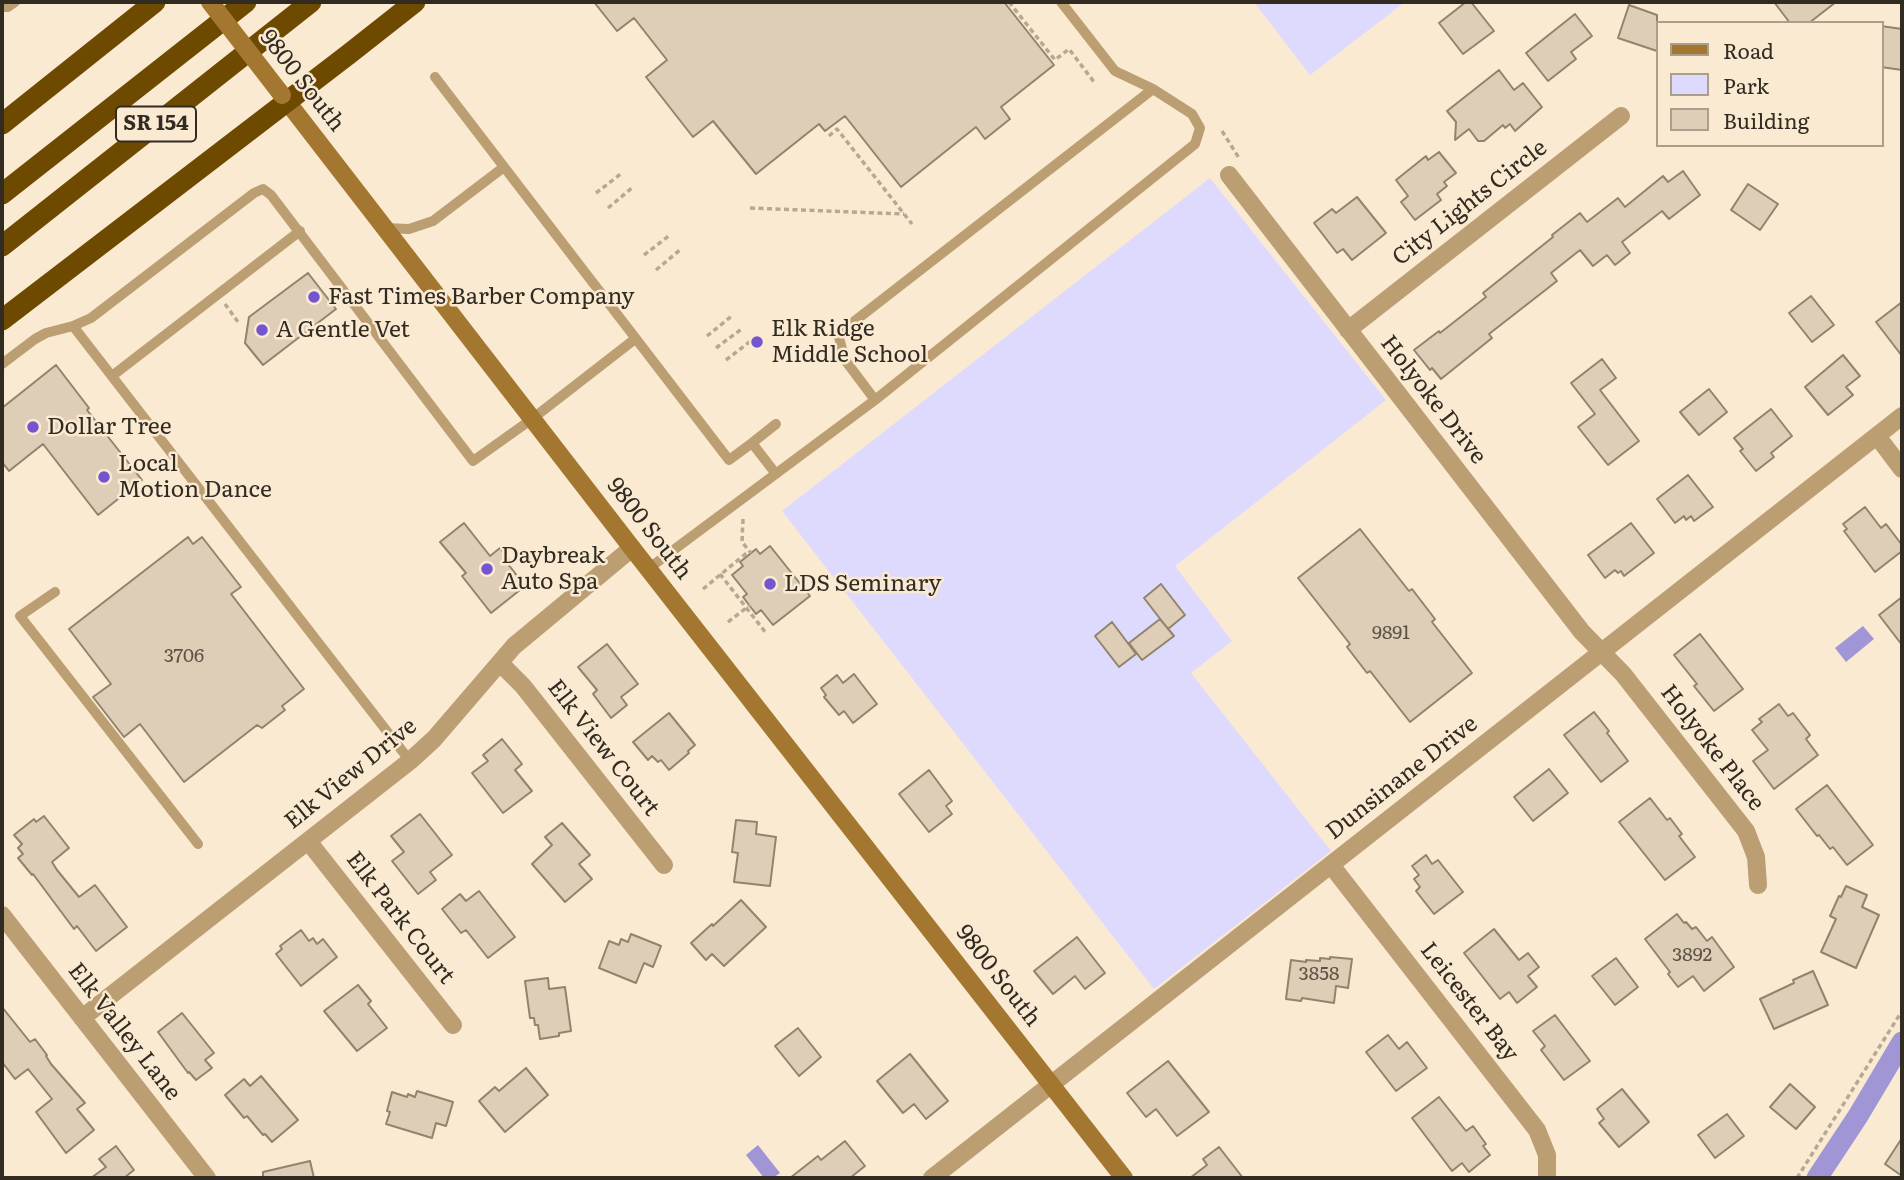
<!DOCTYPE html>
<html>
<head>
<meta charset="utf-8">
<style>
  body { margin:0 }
  #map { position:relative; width:1904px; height:1180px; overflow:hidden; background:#fbead2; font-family:Literata,serif }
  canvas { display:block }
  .frame { position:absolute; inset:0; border:4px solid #312b22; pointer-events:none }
  .legend { position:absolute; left:1656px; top:21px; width:228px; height:126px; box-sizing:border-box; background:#fbead2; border:2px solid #aa9e8c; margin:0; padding:9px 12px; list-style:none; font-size:21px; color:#312b22 }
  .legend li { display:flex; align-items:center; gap:14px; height:35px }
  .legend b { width:35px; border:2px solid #aa9e8c }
</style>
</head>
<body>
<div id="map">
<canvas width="1904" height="1180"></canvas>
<div class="frame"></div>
<ul class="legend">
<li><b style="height:9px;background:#a3772f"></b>Road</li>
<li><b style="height:19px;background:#dedafe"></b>Park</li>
<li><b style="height:19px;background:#dfceb7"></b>Building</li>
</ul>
</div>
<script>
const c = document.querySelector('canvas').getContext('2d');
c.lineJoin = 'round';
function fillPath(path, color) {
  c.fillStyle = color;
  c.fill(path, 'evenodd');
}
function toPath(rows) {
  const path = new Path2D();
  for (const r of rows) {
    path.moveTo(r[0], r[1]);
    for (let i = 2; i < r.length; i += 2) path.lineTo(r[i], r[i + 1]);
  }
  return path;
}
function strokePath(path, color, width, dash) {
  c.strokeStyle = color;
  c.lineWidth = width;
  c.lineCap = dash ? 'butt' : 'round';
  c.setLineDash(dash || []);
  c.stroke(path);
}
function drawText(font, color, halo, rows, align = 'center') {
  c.font = font + ' Literata,serif';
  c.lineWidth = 5;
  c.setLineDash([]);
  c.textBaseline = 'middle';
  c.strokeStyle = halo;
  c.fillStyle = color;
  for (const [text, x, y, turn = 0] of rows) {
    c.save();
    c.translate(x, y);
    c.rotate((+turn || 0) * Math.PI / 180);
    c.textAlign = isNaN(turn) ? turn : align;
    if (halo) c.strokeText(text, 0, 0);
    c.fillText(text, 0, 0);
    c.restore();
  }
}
const green = toPath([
  [1254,2,1405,2,1310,75],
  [1210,178,1386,400,1175,566,1232,641,1191,673,1331,851,1154,989,782,511]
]);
const water = toPath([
  [1863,626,1874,639,1846,662,1835,648],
  [758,1145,780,1173,773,1178,764,1178,746,1155]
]);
const canal = toPath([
  [1817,1178,1858,1116,1902,1042]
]);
const building = toPath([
  [594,2,1004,2,1054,65,1001,107,1010,119,985,139,976,127,901,187,845,116,825,131,819,124,756,174,713,121,693,137,646,77,667,60,634,18,617,31,594,2],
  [1466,2,1471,2,1494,31,1463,54,1439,23,1466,2],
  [1774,2,1836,2,1809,23,1790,23,1774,2],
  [1629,5,1657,15,1657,51,1618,38,1629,5],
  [1575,14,1592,36,1571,52,1576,59,1548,81,1526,53,1575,14],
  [1881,26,1902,29,1902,70,1881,67,1881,26],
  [1499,70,1514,90,1523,83,1542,107,1515,131,1510,124,1505,128,1503,125,1484,141,1478,141,1469,129,1455,140,1456,122,1447,111,1499,70],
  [1439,152,1456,173,1444,182,1447,186,1437,194,1441,200,1415,220,1401,202,1408,196,1396,180,1426,156,1428,160,1439,152],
  [1683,171,1700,195,1669,219,1662,211,1622,242,1630,253,1615,265,1607,255,1593,266,1580,250,1551,273,1557,281,1489,334,1492,338,1441,379,1432,368,1430,370,1414,350,1439,331,1440,333,1486,297,1483,293,1553,237,1552,235,1580,213,1587,222,1618,198,1625,207,1663,176,1668,182,1683,171],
  [1748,184,1778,204,1760,230,1731,210,1748,184],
  [1357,197,1386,233,1352,260,1343,249,1337,253,1314,223,1332,209,1336,213,1357,197],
  [308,273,336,309,263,365,245,343,249,317,308,273],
  [1811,296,1834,325,1812,342,1789,313,1811,296],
  [1902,302,1902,356,1876,322,1902,302],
  [1843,355,1860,376,1846,387,1853,395,1828,415,1805,387,1843,355],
  [1602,359,1616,378,1600,390,1639,441,1608,465,1578,427,1595,414,1571,383,1602,359],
  [56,365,89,408,87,410,142,480,98,515,43,444,9,471,2,462,2,408,56,365],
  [1709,389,1727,412,1699,435,1680,412,1709,389],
  [1771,409,1792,436,1771,453,1774,457,1756,471,1740,451,1743,449,1734,438,1771,409],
  [1688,475,1713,507,1694,521,1691,516,1686,520,1684,516,1675,523,1657,499,1688,475],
  [1865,507,1881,528,1886,524,1902,545,1902,551,1875,572,1844,531,1847,529,1843,524,1865,507],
  [464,523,490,556,500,548,511,562,508,564,525,586,491,613,462,576,466,573,440,542,464,523],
  [1631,523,1654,553,1624,576,1621,571,1618,573,1615,570,1605,578,1588,555,1631,523],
  [1360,529,1409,591,1412,589,1435,619,1432,622,1472,673,1410,722,1370,671,1367,673,1347,647,1350,644,1298,578,1360,529],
  [188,537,193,544,202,537,241,587,231,594,304,689,282,706,285,710,262,728,257,725,184,782,140,724,124,737,93,697,111,684,69,629,188,537],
  [770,546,810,596,773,625,761,610,756,614,743,597,747,594,732,575,743,566,740,562,756,549,760,554,770,546],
  [1161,584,1185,615,1168,629,1144,598,1161,584],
  [1902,597,1902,645,1879,615,1902,597],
  [1160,619,1174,636,1142,660,1129,643,1160,619],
  [1112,622,1136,654,1119,667,1095,636,1112,622],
  [1700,634,1743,689,1714,711,1694,686,1697,684,1674,655,1700,634],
  [607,644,638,684,621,697,627,705,611,718,593,694,597,690,578,667,607,644],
  [854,674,877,704,853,723,844,711,839,715,824,697,826,695,821,688,837,675,843,683,854,674],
  [1779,704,1788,716,1793,713,1810,735,1806,739,1818,755,1774,789,1753,761,1768,750,1752,730,1762,722,1759,719,1779,704],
  [1594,712,1609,731,1607,733,1628,761,1601,782,1564,735,1594,712],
  [669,713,695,745,688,751,689,753,669,770,661,760,658,762,652,756,648,760,633,742,669,713],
  [502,739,522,764,515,770,532,791,503,813,472,773,488,761,483,755,502,739],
  [1549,769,1568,793,1533,821,1514,797,1549,769],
  [929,770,952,801,946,806,952,814,929,832,899,794,929,770],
  [1827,785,1873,845,1847,865,1833,847,1830,849,1819,835,1817,836,1796,809,1827,785],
  [1650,798,1667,820,1670,818,1682,834,1679,836,1695,857,1665,880,1619,822,1650,798],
  [420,814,452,855,430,872,436,880,418,894,392,861,404,852,391,836,420,814],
  [44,816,69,848,52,862,57,870,79,897,95,885,127,927,96,951,77,926,74,929,33,874,32,875,18,858,23,854,18,848,22,844,14,835,34,819,36,822,44,816],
  [736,820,757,822,756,834,776,837,770,886,734,882,738,853,732,852,736,820],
  [562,823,590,855,579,864,592,879,565,902,532,864,552,845,545,837,562,823],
  [1426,855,1432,864,1438,860,1463,892,1434,914,1416,891,1420,887,1414,879,1419,875,1412,866,1426,855],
  [1846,886,1867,895,1862,907,1879,915,1856,968,1821,952,1836,919,1830,916,1839,896,1841,897,1846,886],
  [479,891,515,937,488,958,466,930,461,933,442,909,460,894,466,901,479,891],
  [741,900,766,927,724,966,712,954,706,960,691,943,712,924,713,926,741,900],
  [1677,914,1684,923,1686,922,1692,929,1696,927,1707,941,1712,937,1734,967,1704,991,1693,976,1678,987,1668,974,1670,972,1645,939,1677,914],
  [1494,929,1519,960,1528,953,1539,967,1528,976,1537,987,1517,1003,1509,992,1500,999,1464,953,1494,929],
  [301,930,309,941,313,938,317,944,323,939,337,957,301,986,276,954,282,949,280,946,301,930],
  [631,934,661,946,653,967,644,963,636,983,599,968,609,941,619,945,621,939,628,942,631,934],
  [1077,937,1105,973,1085,989,1075,976,1053,994,1034,971,1077,937],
  [1330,957,1352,959,1348,988,1336,986,1334,1003,1302,998,1301,1001,1286,999,1291,960,1306,962,1306,960,1320,961,1320,958,1330,959,1330,957],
  [1616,958,1638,987,1615,1005,1592,976,1616,958],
  [1813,971,1828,1005,1774,1029,1760,999,1794,983,1793,980,1813,971],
  [548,978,549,989,565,987,571,1031,559,1033,559,1036,540,1039,538,1025,535,1025,534,1018,530,1018,525,981,548,978],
  [358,985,371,1001,368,1004,387,1028,357,1051,324,1011,358,985],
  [2,1007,30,1042,35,1039,47,1055,46,1056,51,1064,85,1103,77,1109,94,1130,66,1153,36,1112,52,1099,28,1069,15,1079,2,1062,2,1007],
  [182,1013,214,1053,205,1060,212,1068,196,1080,189,1072,188,1073,158,1032,182,1013],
  [1555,1015,1590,1061,1564,1080,1541,1050,1545,1046,1533,1031,1555,1015],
  [798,1028,821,1057,799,1076,775,1046,798,1028],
  [1388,1035,1399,1049,1407,1042,1427,1068,1396,1091,1366,1052,1388,1035],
  [910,1054,948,1101,926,1119,914,1104,903,1113,877,1081,910,1054],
  [1168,1061,1209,1112,1177,1136,1156,1109,1146,1117,1127,1093,1168,1061],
  [526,1068,548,1095,505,1132,479,1101,495,1087,499,1091,526,1068],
  [261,1076,298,1120,272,1142,265,1134,263,1135,247,1116,244,1118,225,1095,244,1079,250,1086,261,1076],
  [1790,1084,1815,1107,1796,1129,1770,1107,1790,1084],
  [1622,1089,1649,1122,1619,1147,1599,1123,1604,1119,1597,1109,1622,1089],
  [417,1091,453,1102,446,1126,436,1123,432,1138,386,1124,390,1112,387,1111,392,1092,407,1097,408,1094,415,1097,417,1091],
  [1439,1097,1466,1131,1473,1126,1486,1144,1483,1146,1490,1155,1469,1172,1462,1163,1452,1171,1412,1118,1439,1097],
  [1727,1114,1744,1136,1715,1158,1698,1135,1727,1114],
  [1902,1138,1902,1176,1885,1164,1902,1138],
  [845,1141,865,1166,850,1178,790,1178,818,1156,821,1160,845,1141],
  [116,1146,134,1170,124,1178,91,1178,106,1167,99,1159,116,1146],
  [1219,1147,1243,1178,1190,1178,1207,1165,1203,1159,1219,1147],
  [310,1161,314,1178,263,1178,263,1172,310,1161]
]);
const path = toPath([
  [1009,2,1055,60,1069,49,1094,82],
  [1222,131,1239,158],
  [829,136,837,129,912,224],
  [596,193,622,173],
  [608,208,633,187],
  [750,208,904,214],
  [644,255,670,235],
  [656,270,681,249],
  [225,304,238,322],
  [707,336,733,315],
  [716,348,743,328],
  [726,360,752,340],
  [743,519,742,542,751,553],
  [720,574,766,633],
  [703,589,749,551],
  [728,622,750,605],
  [1797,1178,1902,1011]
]);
const service = toPath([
  [2,7,8,7,15,2],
  [435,77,729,460,752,443],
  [385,228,409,229,433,221,504,167],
  [73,326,410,761],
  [2,364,35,339,46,333,73,326,91,318,254,193,263,189,271,195,473,461,532,419,635,339],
  [112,376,300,231],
  [875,400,845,360,838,334,1153,89],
  [776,424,752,443,776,474],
  [648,569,875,400,1195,144,1200,128,1192,114,1153,89,1115,71,1061,2],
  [55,592,20,616,198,844]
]);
const minor = toPath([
  [1229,175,1582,632,1623,674,1746,831,1756,857,1758,885],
  [1348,330,1621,116],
  [1877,436,1902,469],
  [500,663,523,686,664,865],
  [308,841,453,1025],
  [1331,865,1537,1130,1547,1155,1547,1178],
  [2,915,207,1178],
  [82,1018,410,761,434,739,514,646,632,548],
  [932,1178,1902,416]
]);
const secondary = toPath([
  [282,95,632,548,1124,1178]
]);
const motorway = toPath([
  [2,124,155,2],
  [2,194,246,2],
  [2,246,311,2],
  [2,320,349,54,415,2]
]);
const secondaryBridge = toPath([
  [210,2,282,95]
]);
const markers = [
  [314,297,7,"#7455cf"],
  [262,330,7,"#7455cf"],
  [757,342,7,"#7455cf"],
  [33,427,7,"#7455cf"],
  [104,477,7,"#7455cf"],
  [487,569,7,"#7455cf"],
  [770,584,7,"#7455cf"]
];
const numberNames = [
  ["9891",1391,633],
  ["3706",184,656],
  ["3892",1692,955],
  ["3858",1319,974]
];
const shields = [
  [156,124,80]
];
const shieldNames = [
  ["SR 154",156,124]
];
const streetNames = [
  ["9800 South",302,81,52],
  ["City Lights Circle",1470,203,-38],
  ["Holyoke Drive",1433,400,52],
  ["9800 South",649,529,52],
  ["Elk View Court",603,748,52],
  ["Holyoke Place",1712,748,52],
  ["Elk View Drive",351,774,-39],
  ["Dunsinane Drive",1402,778,-38],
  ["Elk Park Court",400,918,52],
  ["9800 South",998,976,52],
  ["Leicester Bay",1469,1002,52],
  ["Elk Valley Lane",124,1032,52]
];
const poiNames = [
  ["Fast Times Barber Company",328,297],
  ["Elk Ridge",771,329],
  ["Middle School",771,355],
  ["A Gentle Vet",276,330],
  ["Dollar Tree",47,427],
  ["Local",118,464],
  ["Motion Dance",118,490],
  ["Daybreak",501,556],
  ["Auto Spa",501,582],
  ["LDS Seminary",784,584]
];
fillPath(green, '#dedafe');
fillPath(water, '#a096d6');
strokePath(canal, '#a096d6', 21);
fillPath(building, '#dfceb7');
strokePath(building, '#92836d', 2);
strokePath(path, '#b5a895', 3.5, [5, 3.5]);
strokePath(service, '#bc9e73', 10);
strokePath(minor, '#bc9e73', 18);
strokePath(secondary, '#a3772f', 18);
strokePath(motorway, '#6e4a01', 21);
strokePath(secondaryBridge, '#a3772f', 18);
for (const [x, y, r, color] of markers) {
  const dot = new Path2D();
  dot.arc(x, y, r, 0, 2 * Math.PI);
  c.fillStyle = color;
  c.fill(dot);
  strokePath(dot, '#fbead2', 2.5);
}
drawText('19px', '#5c5447', null, numberNames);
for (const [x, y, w] of shields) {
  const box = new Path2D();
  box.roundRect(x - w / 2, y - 17.5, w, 35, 5);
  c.fillStyle = '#fbead2';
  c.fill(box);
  strokePath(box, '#312b22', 2);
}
drawText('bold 21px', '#312b22', null, shieldNames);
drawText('23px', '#312b22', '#fbead2', streetNames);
drawText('23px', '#312b22', '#fbead2', poiNames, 'left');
</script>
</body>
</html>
